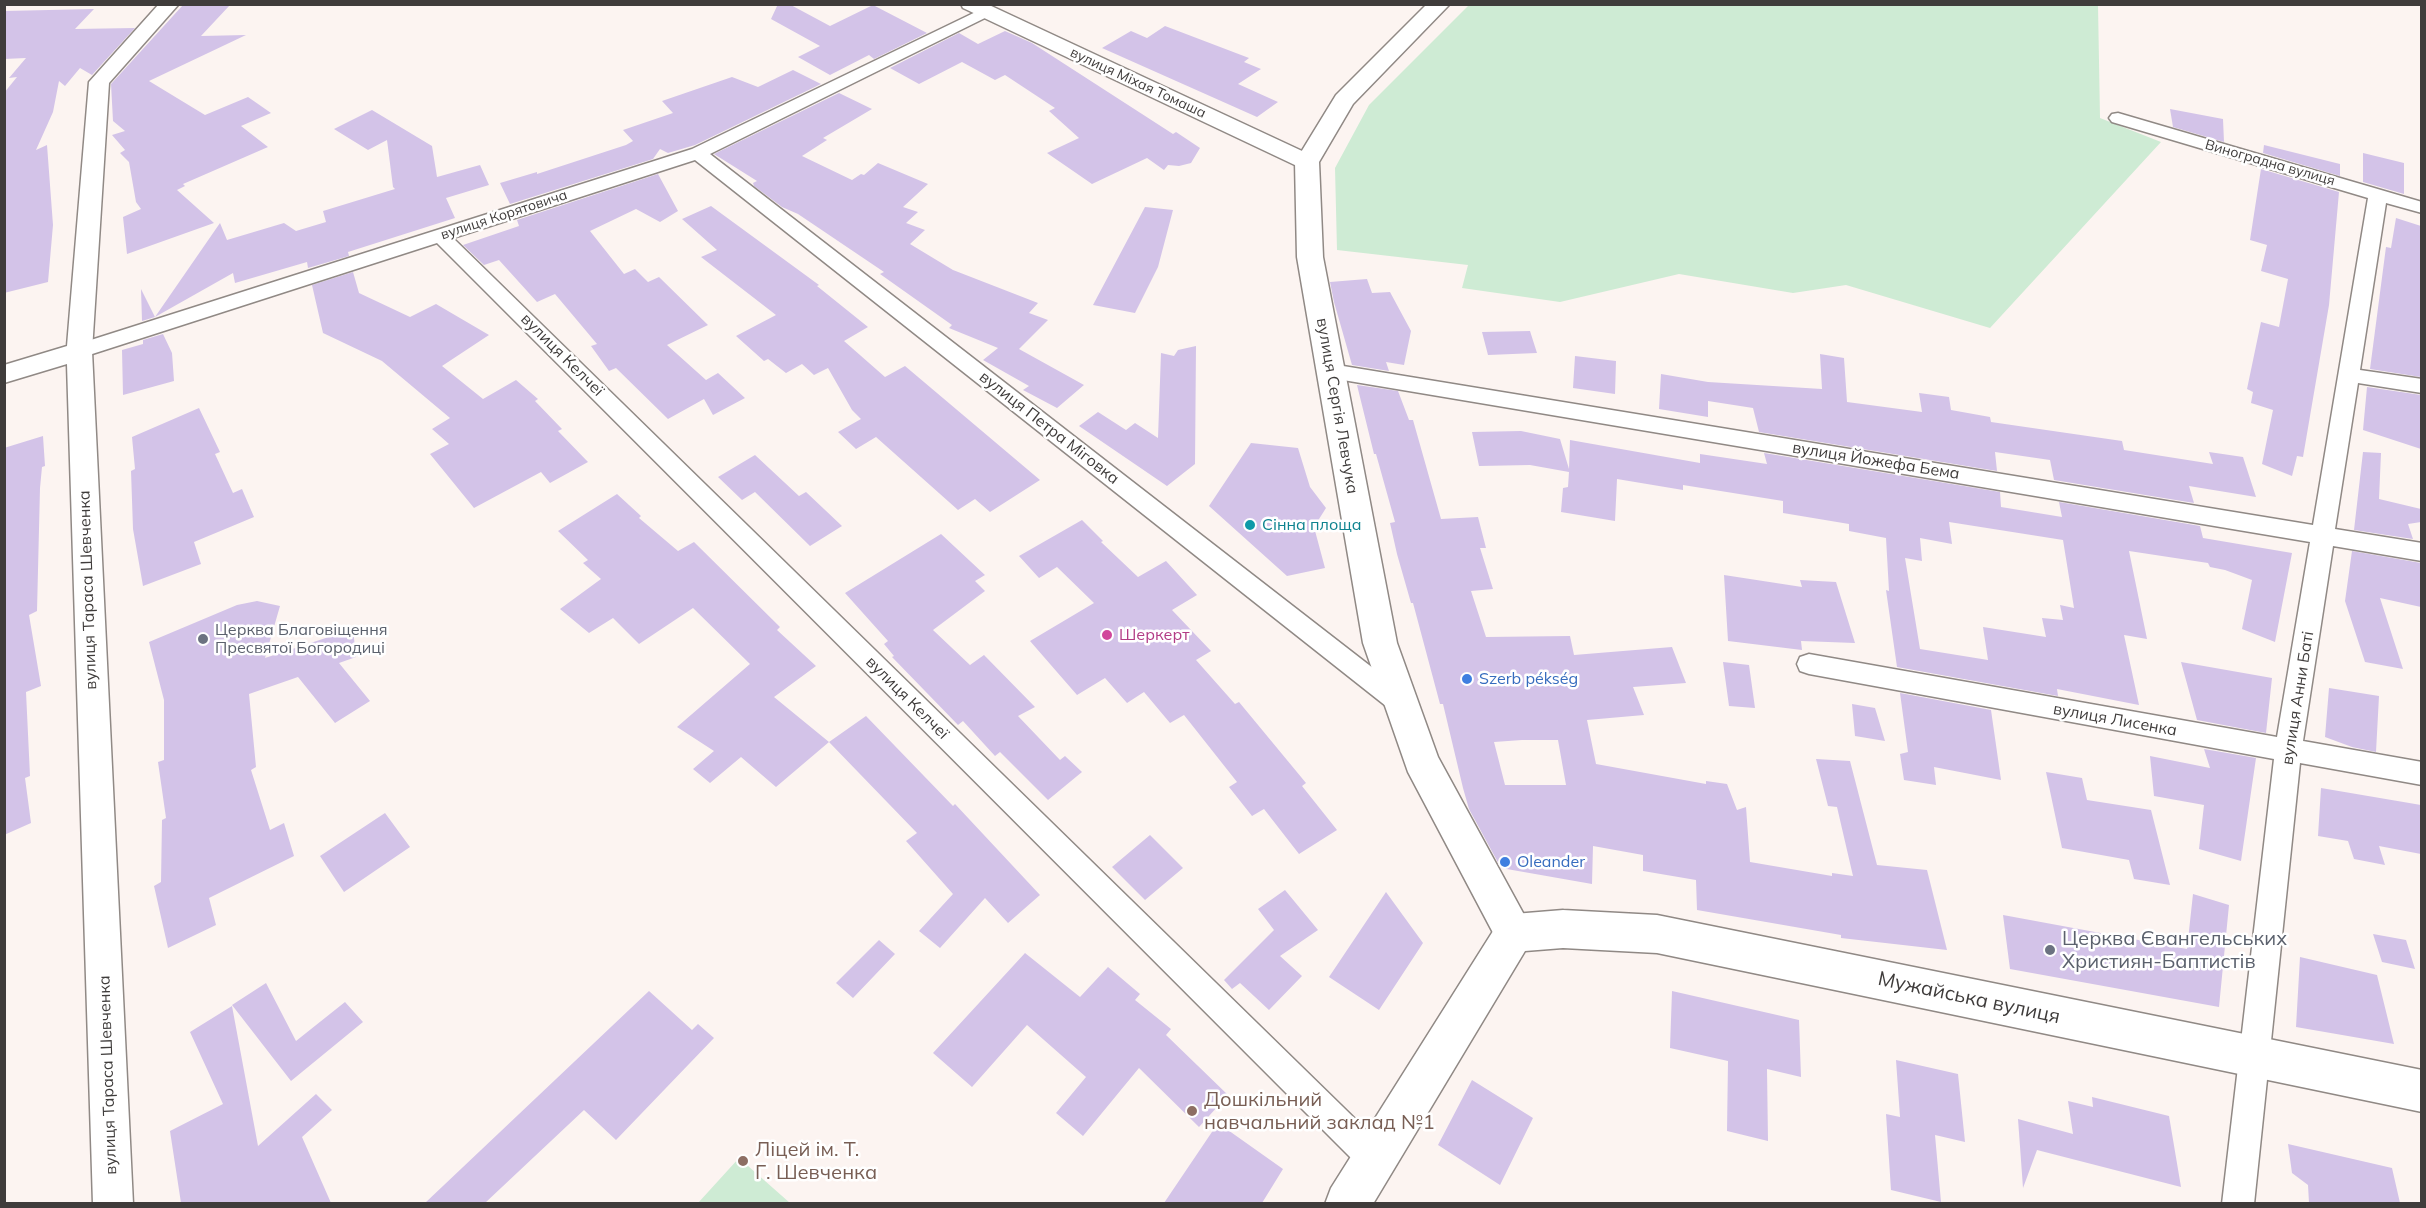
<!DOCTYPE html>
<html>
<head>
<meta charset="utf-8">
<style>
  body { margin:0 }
  #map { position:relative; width:2426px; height:1208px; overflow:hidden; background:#fcf4f1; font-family:Mulish,sans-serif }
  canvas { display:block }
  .frame { position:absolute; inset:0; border:6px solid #3f3c3b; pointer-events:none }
</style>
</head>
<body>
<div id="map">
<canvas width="2426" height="1208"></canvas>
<div class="frame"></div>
</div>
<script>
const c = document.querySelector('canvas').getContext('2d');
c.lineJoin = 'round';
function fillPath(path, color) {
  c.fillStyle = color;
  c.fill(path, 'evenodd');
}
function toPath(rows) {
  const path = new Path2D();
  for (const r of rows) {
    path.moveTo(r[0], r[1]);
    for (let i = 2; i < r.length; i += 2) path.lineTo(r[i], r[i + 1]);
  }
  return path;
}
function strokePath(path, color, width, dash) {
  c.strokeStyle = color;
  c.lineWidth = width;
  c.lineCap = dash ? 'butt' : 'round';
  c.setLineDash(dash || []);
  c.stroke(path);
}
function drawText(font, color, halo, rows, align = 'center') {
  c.font = font + ' Mulish,sans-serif';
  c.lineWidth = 5;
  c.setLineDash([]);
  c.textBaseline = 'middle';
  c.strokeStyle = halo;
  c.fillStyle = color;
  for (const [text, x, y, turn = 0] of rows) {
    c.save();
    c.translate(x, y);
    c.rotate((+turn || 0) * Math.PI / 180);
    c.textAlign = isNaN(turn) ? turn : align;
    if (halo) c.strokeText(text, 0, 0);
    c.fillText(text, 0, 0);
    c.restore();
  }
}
const green = toPath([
  [1469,5,2098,5,2100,118,2161,142,1990,328,1846,285,1793,293,1679,274,1560,302,1462,288,1468,265,1337,250,1335,168,1369,105],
  [739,1158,790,1203,698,1203]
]);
const building = toPath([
  [778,4,789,4,830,26,873,5,927,33,874,59,869,55,830,75,798,57,820,46,771,19],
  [183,5,230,5,201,36,246,35,149,81,205,115,248,97,271,113,241,126,268,147,183,184,185,186,177,190,214,223,127,254,123,217,141,209,136,202,129,162,120,153,125,150,112,135,125,131,113,121,111,84],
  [94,9,75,29,135,28,92,75,80,68,65,86,59,81,53,112,36,150,47,145,53,225,48,282,4,293,4,93,17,77,9,78,26,58,4,59,4,11],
  [1165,26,1249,58,1244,62,1261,69,1238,84,1278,102,1257,117,1102,48,1131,31,1147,38],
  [1005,31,1032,43,1173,134,1176,132,1200,148,1191,163,1179,166,1168,165,1164,170,1147,158,1092,184,1047,153,1079,138,1049,111,1055,108,1005,75,995,80,962,62,919,84,890,68,959,33,978,44],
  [793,70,821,84,695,145,668,153,660,149,653,159,510,204,500,183,537,172,537,174,626,145,633,141,623,130,673,113,662,101,732,77,758,87],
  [839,93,872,109,823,138,827,140,802,156,852,180,861,174,864,175,878,163,928,184,903,207,918,212,906,223,925,230,910,244,953,270,1038,303,1029,313,1048,320,1019,349,1084,385,1057,408,1023,390,1029,386,983,360,998,348,949,328,952,325,880,274,884,272,798,214,782,207,754,186,753,183,757,181,714,154],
  [2170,109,2223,119,2224,142,2173,127],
  [372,110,432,146,437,177,480,165,489,185,446,198,455,218,348,252,349,256,308,268,307,262,235,283,233,273,155,317,220,223,227,240,284,223,296,231,326,222,323,211,395,189,393,187,387,140,368,150,334,129],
  [2264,145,2340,164,2340,176,2263,153],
  [2363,153,2404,163,2404,194,2363,182],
  [2261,169,2339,192,2329,305,2303,457,2297,456,2292,476,2262,464,2273,410,2251,403,2253,392,2247,389,2261,322,2279,327,2288,279,2261,271,2267,245,2250,240],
  [658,174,678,211,660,222,636,209,590,231,624,274,635,269,648,282,659,277,708,325,667,345,706,380,718,373,745,398,713,415,704,399,668,419,616,368,609,371,591,346,597,344,555,294,537,302,499,260,484,265,463,245,519,226,517,220],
  [711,206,819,285,817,286,868,327,844,341,885,377,905,366,1040,480,990,512,975,499,958,510,876,437,856,449,838,432,861,419,852,410,828,368,814,375,802,364,786,373,768,359,764,361,736,336,776,315,701,257,717,250,682,219],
  [1145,207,1173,210,1158,267,1135,313,1093,305],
  [2396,218,2421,226,2421,377,2370,369,2386,247,2391,248],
  [353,272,359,293,410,317,436,304,489,335,442,366,483,399,516,380,538,399,535,401,562,429,558,431,588,462,550,483,541,472,474,508,430,454,449,444,432,429,450,418,382,361,323,333,312,285],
  [1367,279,1372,293,1390,292,1411,331,1404,365,1386,362,1389,371,1352,365,1334,302,1330,282],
  [141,289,155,317,142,321],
  [1530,331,1537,353,1488,355,1482,332],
  [163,334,172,353,174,381,123,395,122,350,143,344,143,340],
  [1196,346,1195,464,1167,486,1079,426,1098,412,1126,430,1135,423,1158,438,1161,353,1174,356,1178,350],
  [1820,354,1844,358,1847,402,1922,412,1919,393,1949,397,1951,410,1990,417,1991,422,2122,441,2124,450,2213,464,2209,452,2243,457,2256,497,2189,486,2194,503,2054,480,2050,460,1995,452,1997,471,1759,432,1753,408,1708,401,1708,417,1659,409,1661,374,1708,382,1822,389],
  [1575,356,1616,361,1615,394,1573,388],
  [1357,385,1398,391,1409,420,1413,420,1441,519,1478,517,1486,548,1480,548,1493,589,1471,591,1486,637,1570,636,1574,655,1672,647,1686,683,1633,687,1644,715,1587,720,1596,764,1706,784,1706,781,1727,784,1737,810,1746,807,1750,862,1832,876,1832,873,1853,876,1837,807,1828,806,1816,759,1850,761,1877,865,1927,870,1947,950,1841,938,1841,935,1697,910,1696,880,1643,871,1643,855,1593,846,1592,884,1501,868,1469,809,1463,788,1443,704,1440,704,1413,603,1411,603,1397,554,1390,523,1395,522,1376,454,1374,454],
  [1522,740,1558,740,1566,785,1505,785,1494,742],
  [2367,387,2421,395,2421,449,2363,430],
  [199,408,220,452,215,454,233,493,242,489,254,517,194,542,201,564,143,586,133,529,131,471,135,469,132,437],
  [1521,431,1560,439,1569,469,1570,440,1700,463,1700,454,1767,464,1764,453,2000,492,2001,507,2062,517,2059,502,2200,526,2203,538,2292,553,2275,642,2242,629,2252,580,2225,570,2210,567,2208,563,2129,551,2147,639,2124,635,2139,705,2057,689,2058,696,1897,667,1886,590,1889,591,1886,538,1849,531,1849,524,1783,513,1783,501,1683,485,1683,490,1617,479,1615,521,1561,512,1563,488,1568,487,1569,472,1530,465,1479,466,1472,432],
  [1949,522,2063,540,2074,608,2060,605,2063,620,2042,618,2046,637,1983,627,1988,660,1920,649,1905,558,1922,561,1920,538,1952,544],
  [43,436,45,466,42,467,40,488,37,611,29,615,41,686,26,692,30,776,25,778,31,823,4,835,4,448],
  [1251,443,1298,448,1310,487,1326,508,1314,527,1325,568,1287,576,1209,506],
  [2363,452,2381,453,2379,499,2421,509,2421,522,2408,524,2413,539,2354,530],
  [755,455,799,496,806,492,842,526,810,546,755,492,742,500,718,477],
  [617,494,641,516,639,518,678,551,694,542,780,627,777,630,816,666,774,697,829,742,776,787,741,757,710,783,693,769,714,751,677,727,750,664,693,608,639,644,613,618,589,633,560,609,601,579,583,563,588,560,558,531],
  [1082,520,1103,541,1101,542,1138,577,1166,561,1197,595,1172,610,1211,651,1196,660,1235,704,1239,702,1306,783,1302,786,1337,830,1299,854,1264,809,1252,816,1229,787,1237,782,1184,715,1170,723,1144,692,1127,703,1105,678,1077,695,1030,641,1094,603,1057,567,1039,578,1019,556],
  [941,534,985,575,975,581,985,591,933,630,970,665,984,655,1035,707,1018,716,1060,760,1065,756,1082,772,1048,800,1000,752,995,756,963,721,958,725,892,657,894,656,884,644,888,641,845,593],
  [2352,551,2421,563,2421,607,2380,598,2403,669,2365,662,2345,601],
  [1724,575,1802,587,1800,580,1836,582,1855,643,1801,641,1802,650,1728,641],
  [257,601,280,606,265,658,353,629,356,657,339,663,370,701,335,723,298,677,249,694,256,767,251,770,270,830,284,823,294,856,209,898,216,925,168,948,154,886,161,882,162,820,166,818,158,762,164,760,164,700,149,642,237,605],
  [1723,662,1749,665,1755,708,1729,706],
  [2181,662,2272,678,2266,733,2197,720],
  [2329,688,2379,696,2376,752,2352,747,2325,737],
  [1900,693,1991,710,2001,780,1934,767,1936,785,1904,780,1900,754,1908,752],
  [1852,704,1875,708,1885,741,1855,736],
  [866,716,953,806,955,804,1040,895,1008,923,985,898,940,948,919,931,953,894,906,841,917,833,829,742],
  [2204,749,2256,758,2241,861,2199,849,2204,805,2154,796,2150,756,2210,768],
  [2046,772,2082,778,2087,800,2151,810,2170,885,2134,879,2129,860,2062,848],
  [2321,788,2421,805,2421,854,2379,846,2385,865,2354,859,2348,841,2318,836],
  [385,813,410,847,344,892,320,856],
  [1150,835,1183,868,1145,900,1112,867],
  [1285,890,1318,930,1280,956,1302,976,1269,1010,1240,983,1232,989,1224,980,1274,930,1258,909],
  [1386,892,1423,943,1379,1010,1329,977],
  [2193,894,2229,905,2219,1007,2010,969,2003,915,2187,949],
  [2373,934,2406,940,2415,969,2382,962],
  [879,940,895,954,853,998,836,983],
  [1025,953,1080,997,1108,967,1140,994,1135,1000,1171,1029,1166,1035,1228,1095,1199,1127,1139,1068,1083,1136,1056,1113,1086,1077,1027,1025,972,1087,933,1053],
  [2300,957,2377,975,2394,1044,2296,1027],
  [266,983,296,1041,345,1002,363,1022,291,1081,232,1005],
  [649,991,692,1030,698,1024,714,1038,616,1140,584,1110,485,1203,425,1203],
  [1672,991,1799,1020,1801,1077,1767,1069,1768,1141,1727,1131,1728,1061,1670,1048],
  [232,1006,258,1146,316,1094,332,1110,302,1137,331,1203,181,1203,170,1131,223,1104,190,1032],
  [1896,1060,1958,1074,1965,1142,1935,1135,1941,1202,1891,1190,1886,1114,1900,1117],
  [1472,1080,1533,1118,1500,1185,1438,1145],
  [2092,1097,2169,1116,2181,1187,2037,1150,2023,1188,2018,1119,2073,1134,2068,1101,2093,1107],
  [1218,1123,1283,1169,1262,1203,1164,1203],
  [2288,1144,2392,1168,2400,1203,2309,1203,2308,1185,2292,1173]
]);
const minor = toPath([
  [986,7,991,9,994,12,991,15,710,154,1409,696,1413,703,1409,710,1400,714,1391,710,695,160,453,238,1385,1148,1390,1159,1385,1170,1374,1175,1363,1170,437,243,86,356,79,358,72,356,69,351,72,346,692,149,986,7],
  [2118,113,2422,202,2422,213,2386,203,2360,370,2422,379,2422,393,2358,383,2335,529,2422,543,2422,561,2333,546,2303,741,2422,762,2422,785,2300,763,2254,1204,2222,1204,2274,759,1809,674,1800,671,1797,664,1800,657,1809,654,2277,737,2310,542,1331,378,1324,376,1321,371,1324,366,1331,364,2313,525,2368,198,2112,122,2109,118,2112,114,2118,113]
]);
const tertiary = toPath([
  [159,4,179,4,109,83,92,351,133,1204,93,1204,67,364,4,383,4,365,67,346,89,82,159,4],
  [961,4,987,4,1315,157,1318,162,1315,167,1307,169,1299,167,963,8,961,4]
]);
const secondary = toPath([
  [1427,4,1450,4,1353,104,1319,162,1323,257,1397,643,1438,757,1534,933,1528,946,1514,952,1500,946,1408,772,1363,643,1297,257,1295,162,1336,95,1427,4]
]);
const trunk = toPath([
  [1563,910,1657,915,2422,1070,2422,1112,1657,953,1563,948,1525,951,1373,1204,1325,1204,1331,1188,1500,920,1514,914,1563,910]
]);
const markers = [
  [1250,525,6,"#0f9aa8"],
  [1107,635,6,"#d1479c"],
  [203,639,6,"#6b7280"],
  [1467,679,6,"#3f7fe0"],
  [1505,862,6,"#3f7fe0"],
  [2050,950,6,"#6b7280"],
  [1192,1111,6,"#8d6e63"],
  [743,1161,6,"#8d6e63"]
];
const farStreetnames = [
  ["вулиця Міхая Томаша",1138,83,25],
  ["Виноградна вулиця",2270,163,16],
  ["вулиця Корятовича",504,215,-18]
];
const streetNames = [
  ["вулиця Келчеї",562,355,45],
  ["вулиця Сергія Левчука",1337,406,80],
  ["вулиця Петра Міговка",1049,428,38],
  ["вулиця Йожефа Бема",1876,461,9],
  ["вулиця Тараса Шевченка",88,590,-92],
  ["вулиця Келчеї",907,698,45],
  ["вулиця Анни Баті",2298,698,-81],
  ["вулиця Лисенка",2115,720,10],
  ["вулиця Тараса Шевченка",108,1075,-92]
];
const cultureNames = [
  ["Сінна площа",1262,525]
];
const worshipNames = [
  ["Церква Благовіщення",215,630],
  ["Пресвятої Богородиці",215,648]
];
const hotelNames = [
  ["Шеркерт",1119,635]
];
const shopNames = [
  ["Szerb pékség",1479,679],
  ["Oleander",1517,862]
];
const nearWorshipnames = [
  ["Церква Євангельських",2062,939],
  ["Християн-Баптистів",2062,962]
];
const nearStreetnames = [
  ["Мужайська вулиця",1969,998,12]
];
const nearEducationnames = [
  ["Дошкільний",1204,1100],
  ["навчальний заклад №1",1204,1123],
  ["Ліцей ім. Т.",755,1150],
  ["Г. Шевченка",755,1173]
];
fillPath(green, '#ceebd4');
fillPath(building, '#d3c3e8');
strokePath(minor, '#908985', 3);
strokePath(tertiary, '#908985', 3);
strokePath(secondary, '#908985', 3);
strokePath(trunk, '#908985', 3);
fillPath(minor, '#fff');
fillPath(tertiary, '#fff');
fillPath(secondary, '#fff');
fillPath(trunk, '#fff');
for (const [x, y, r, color] of markers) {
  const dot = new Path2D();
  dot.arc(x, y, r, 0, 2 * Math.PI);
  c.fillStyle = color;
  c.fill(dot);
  strokePath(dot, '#fff', 2);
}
drawText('14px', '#3f3c3b', '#fff', farStreetnames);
drawText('16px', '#3f3c3b', '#fff', streetNames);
drawText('16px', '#0d838f', '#fff', cultureNames, 'left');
drawText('16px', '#5b616d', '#fff', worshipNames, 'left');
drawText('16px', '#b23c85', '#fff', hotelNames, 'left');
drawText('16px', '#366cbe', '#fff', shopNames, 'left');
drawText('20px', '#5b616d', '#fff', nearWorshipnames, 'left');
drawText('20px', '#3f3c3b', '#fff', nearStreetnames);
drawText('20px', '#785e54', '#fff', nearEducationnames, 'left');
</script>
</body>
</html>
